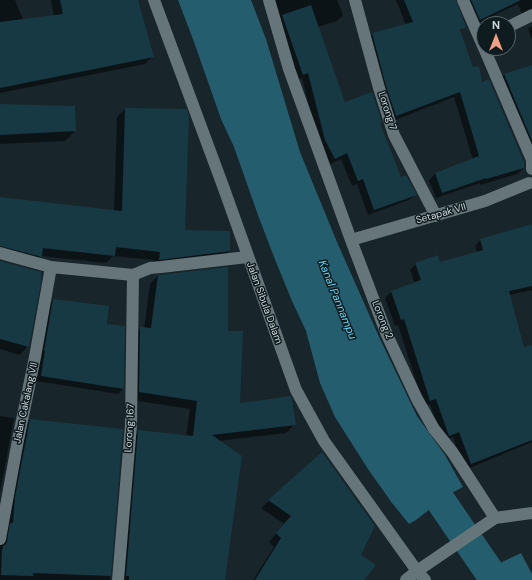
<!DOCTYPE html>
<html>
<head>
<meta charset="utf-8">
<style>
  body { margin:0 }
  #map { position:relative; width:532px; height:580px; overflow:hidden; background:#18252a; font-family:"DM Sans",sans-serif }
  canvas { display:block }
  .north { position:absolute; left:476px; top:16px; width:40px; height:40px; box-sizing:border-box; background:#0e1c20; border:1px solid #5b666a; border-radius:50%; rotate:0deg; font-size:11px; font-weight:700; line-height:16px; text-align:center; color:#ced6d9 }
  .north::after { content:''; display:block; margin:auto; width:14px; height:18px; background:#f39f85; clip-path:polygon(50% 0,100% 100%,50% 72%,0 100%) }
</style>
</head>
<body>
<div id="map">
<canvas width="532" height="580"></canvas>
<div class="north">N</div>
</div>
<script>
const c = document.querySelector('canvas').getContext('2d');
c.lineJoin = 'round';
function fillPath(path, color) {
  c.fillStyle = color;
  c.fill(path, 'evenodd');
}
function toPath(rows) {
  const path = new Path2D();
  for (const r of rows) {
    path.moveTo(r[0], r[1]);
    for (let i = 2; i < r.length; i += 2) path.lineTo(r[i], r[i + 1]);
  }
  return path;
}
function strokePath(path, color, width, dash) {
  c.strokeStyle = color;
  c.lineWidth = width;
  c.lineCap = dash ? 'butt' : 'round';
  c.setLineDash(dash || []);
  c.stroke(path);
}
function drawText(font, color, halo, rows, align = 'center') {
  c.font = font + ' "DM Sans",sans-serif';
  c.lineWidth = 3;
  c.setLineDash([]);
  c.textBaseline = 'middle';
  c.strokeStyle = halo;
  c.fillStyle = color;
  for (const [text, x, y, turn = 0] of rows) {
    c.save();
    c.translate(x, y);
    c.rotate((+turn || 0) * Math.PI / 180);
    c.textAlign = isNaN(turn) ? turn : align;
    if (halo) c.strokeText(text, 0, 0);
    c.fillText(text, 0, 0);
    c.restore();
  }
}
const water = toPath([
  [178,0,251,0,266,39,300,152,337,242,380,339,417,416,445,455,463,487,448,495,416,520,409,524,392,503,368,469,335,417,320,383,306,331,292,301,276,262,259,218,234,147,221,119,194,42],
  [521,553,532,574,532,580,480,580,502,562]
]);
const shadow = toPath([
  [0,0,15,0,23,20,54,16,51,0,109,0,153,56,145,64,0,93],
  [270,0,337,0,343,15,337,21,318,27,345,104,379,123,401,178,415,195,409,200,368,215,357,184,352,186,341,159,329,165,319,146,302,78,297,80],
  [396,0,455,0,465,26,460,32,473,68,482,83,524,168,517,174,480,185,480,183,436,198,429,180,435,174,473,160,454,97,390,122,366,39,372,34,406,25],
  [462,0,532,0,532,17,522,14,518,4,474,25],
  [532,26,532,39,528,29],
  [532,66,532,160,498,81,504,75],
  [0,105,75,131,65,141,0,144],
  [125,109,184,231,229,251,221,259,152,267,153,260,113,256,106,263,41,256,33,264,0,255,0,198,114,211,117,117],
  [532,225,532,290,509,295,524,349,532,346,532,442,465,470,453,437,443,441,430,404,424,406,398,325,395,326,385,298,391,292,415,284,410,270,416,264,440,263,477,253,475,246,480,240],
  [0,262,28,346,20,355,0,349],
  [158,276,227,332,239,404,295,424,286,433,219,441,224,580,118,580,130,440,138,432,186,437,190,409,131,400,132,336,140,328,144,329,150,284],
  [53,300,106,325,124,326,123,389,118,394,36,381,48,305],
  [0,416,14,418,0,493],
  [30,420,122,430,110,580,0,580,0,547,22,428],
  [322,453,338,580,253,580,274,547,269,542,284,524,261,508]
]);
const canal = toPath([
  [418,468,495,580]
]);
const building = toPath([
  [60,0,138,0,154,57,0,88,0,22,63,14],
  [404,0,456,0,466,27,460,30,473,67,479,66,482,82,489,79,524,162,524,168,486,179,486,178,442,193,435,173,479,156,460,92,396,116,386,86,372,33,413,22],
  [471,0,521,0,480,20],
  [311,5,345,102,372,92,382,122,380,123,401,177,406,175,417,195,374,210,363,179,358,181,347,153,335,159,325,140,308,73,303,75,282,15],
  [532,65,532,141,504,74],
  [0,104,75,106,76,131,0,135],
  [125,108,187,109,189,116,185,230,230,231,230,251,159,260,160,252,116,247,115,256,43,248,42,257,0,246,0,197,122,211],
  [532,224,532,286,509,291,524,347,532,345,532,440,471,464,459,432,449,436,436,399,430,401,404,319,401,320,391,291,421,280,415,263,438,255,440,262,483,250,480,239],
  [0,261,41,272,41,283,29,347,0,339],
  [228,267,228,331,243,331,240,403,291,396,292,399,296,425,212,435,242,456,225,580,129,580,129,576,126,576,138,430,193,436,197,401,139,392,140,327,151,328,158,275],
  [53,299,109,306,107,324,125,326,124,389,41,376,45,351,44,351],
  [30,419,123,429,111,576,33,573,33,576,1,575,2,549,3,549,3,546,6,544,7,541,10,523,13,523,15,497],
  [322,452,375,526,361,555,376,565,364,580,255,580,281,538,276,533,291,516,268,500]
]);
const minor = toPath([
  [154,0,223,186,296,390,324,441,417,571,425,580],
  [269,0,289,69,351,240,387,335,417,399,434,429,453,453,495,518],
  [355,0,379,88,394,135,436,216],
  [463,0,484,48],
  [508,27,532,15],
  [484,48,532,160,532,169],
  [351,240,485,201,529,183],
  [0,253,51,267,133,275,150,268,161,267,247,257],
  [0,539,18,440,35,357,51,267],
  [118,580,131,425,133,275]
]);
const secondary = toPath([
  [406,580,417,571,495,518,532,513]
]);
const streetNames = [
  ["Lorong 7",387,111,72],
  ["Setapak VII",441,214,-16],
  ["Jalan Sibula Dalam",264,303,70],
  ["Lorong 2",382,320,68],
  ["Jalan Cakalang VII",26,403,-78],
  ["Lorong 167",130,428,-87]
];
const waterNames = [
  ["Kanal Pannampu",337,300,68]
];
fillPath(water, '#245d6d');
fillPath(shadow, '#0007');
strokePath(canal, '#245d6d', 30);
fillPath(building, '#173943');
strokePath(minor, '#65757a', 12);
strokePath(secondary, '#65757a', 12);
drawText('10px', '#ced6d9', '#0e1c20', streetNames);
drawText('italic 11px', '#65d4f4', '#0e1c20', waterNames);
</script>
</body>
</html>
